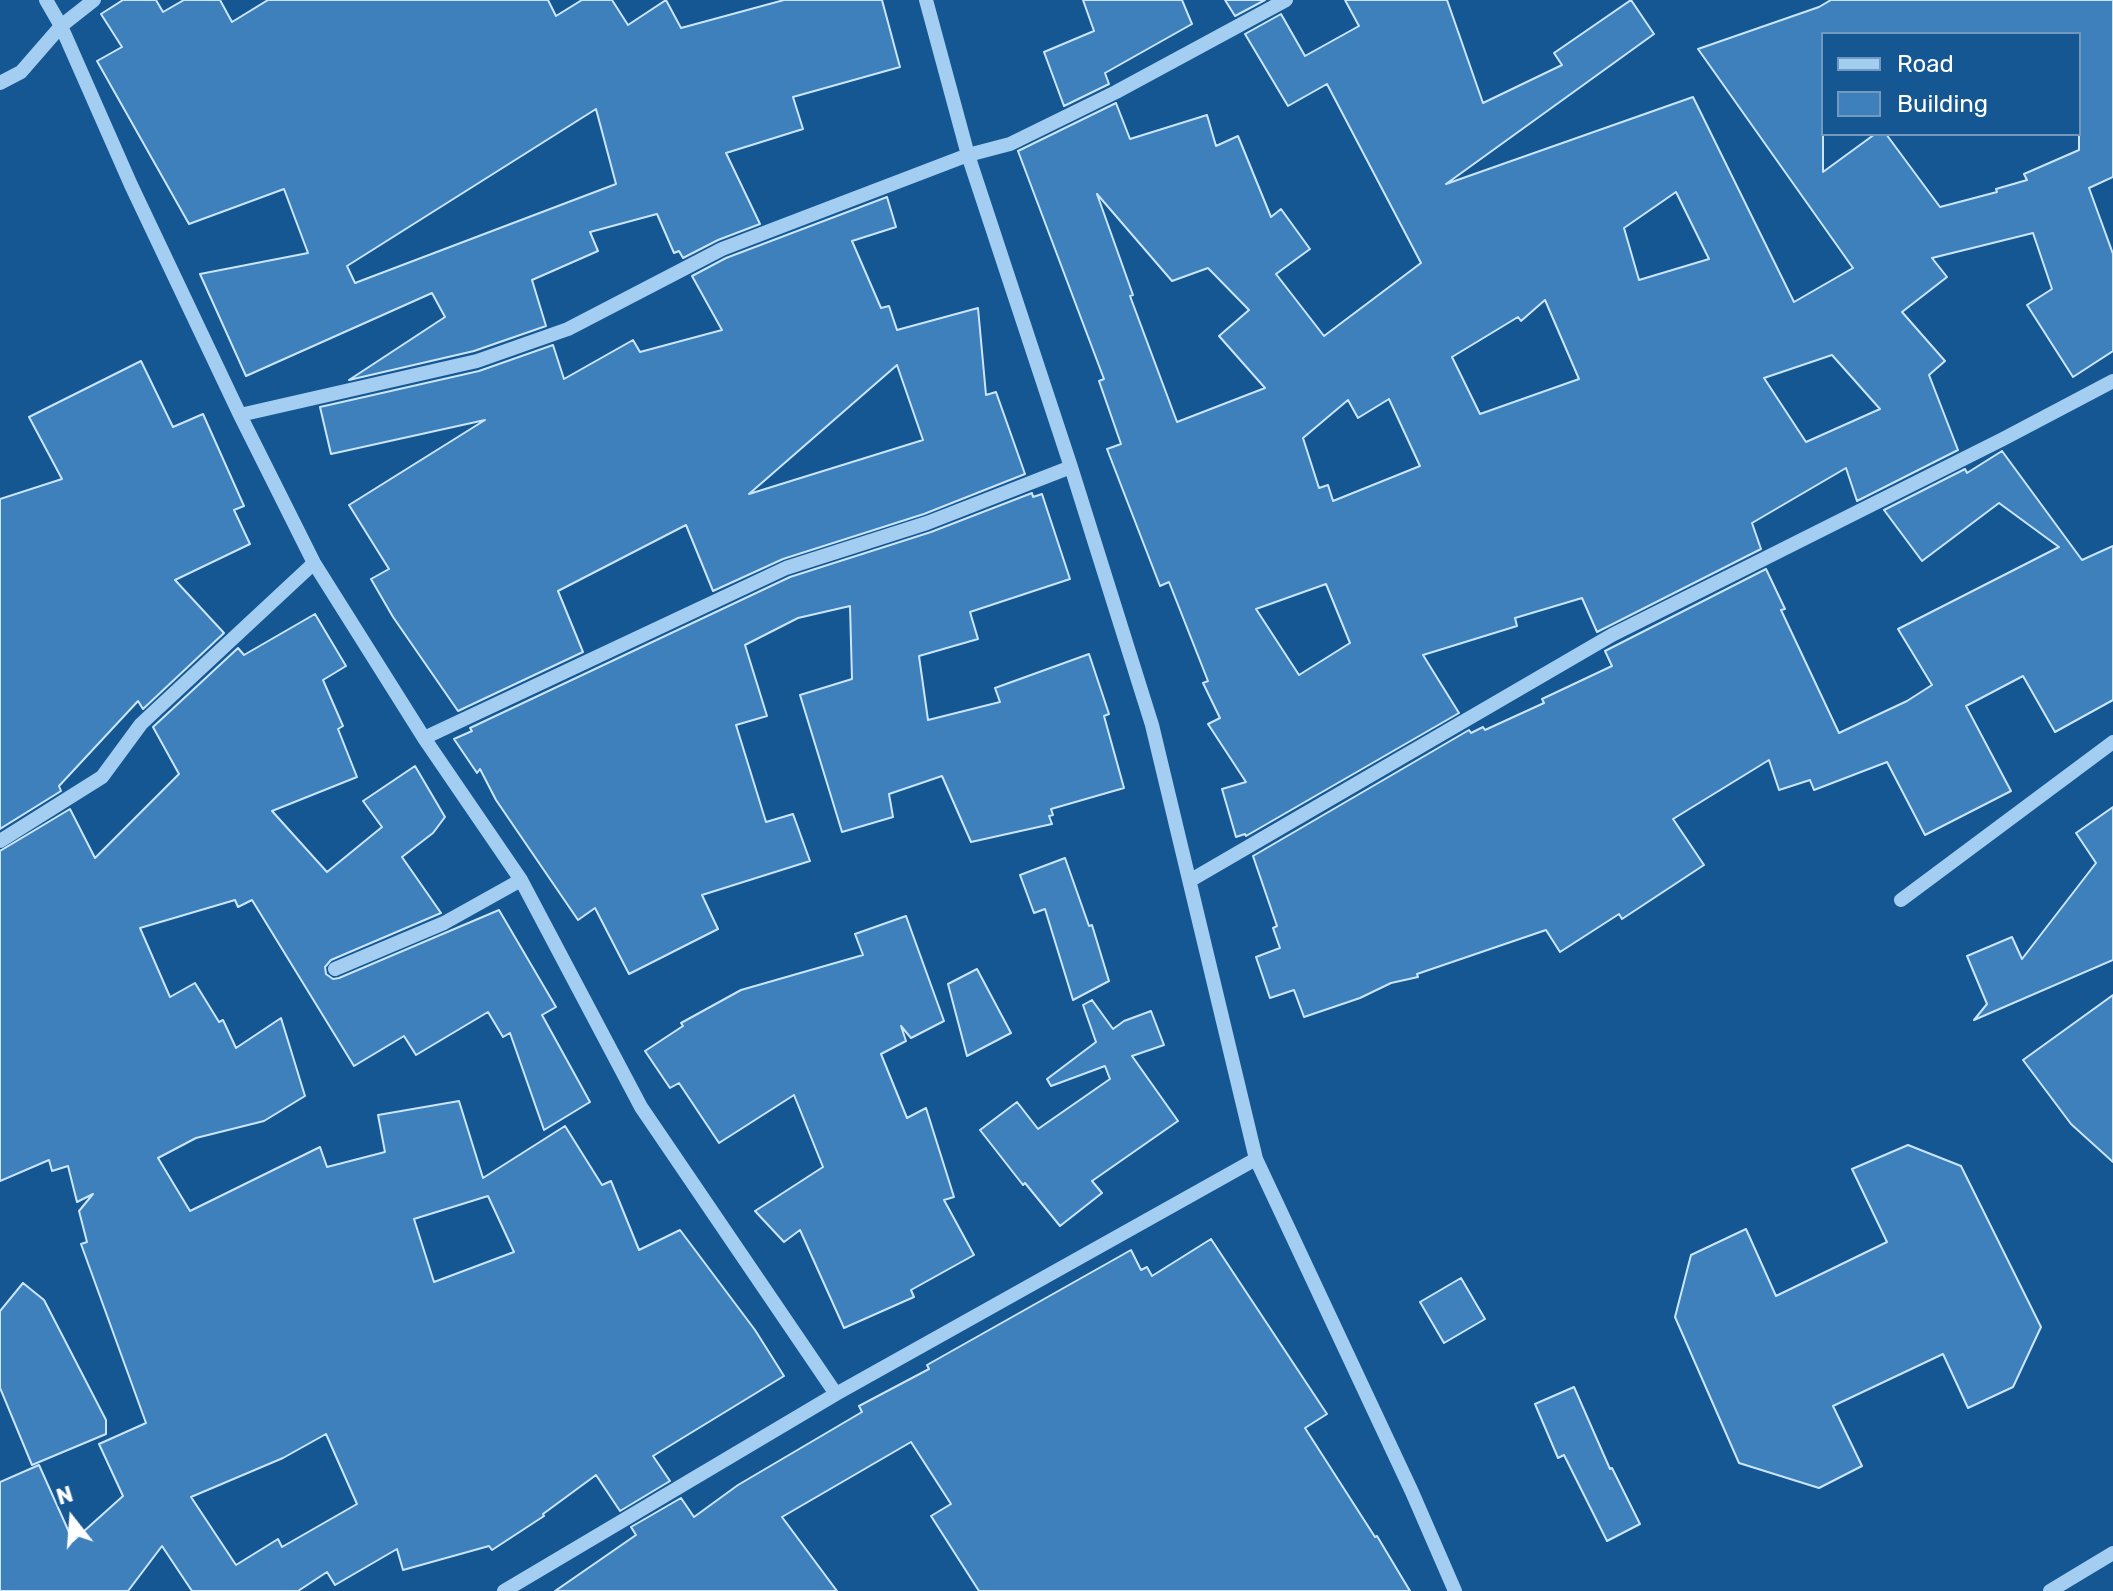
<!DOCTYPE html>
<html>
<head>
<meta charset="utf-8">
<style>
  body { margin:0 }
  #map { position:relative; width:2113px; height:1591px; overflow:hidden; background:#155793; font-family:Rubik,sans-serif }
  canvas { display:block }
  .legend { position:absolute; left:1821px; top:32px; width:260px; height:104px; box-sizing:border-box; background:#155793; border:2px solid #739abe; margin:0; padding:10px 14px; list-style:none; font-size:24px; color:#fff }
  .legend li { display:flex; align-items:center; gap:16px; height:40px }
  .legend b { width:40px; border:2px solid #739abe }
  .north { position:absolute; left:32px; top:1479px; width:80px; height:80px; -webkit-text-stroke:6px #155793; paint-order:stroke; rotate:343deg; font-size:22px; font-weight:700; line-height:32px; text-align:center; color:#fff }
  .north::after { content:''; display:block; margin:auto; width:28px; height:36px; background:#fff; clip-path:polygon(50% 0,100% 100%,50% 72%,0 100%) }
</style>
</head>
<body>
<div id="map">
<canvas width="2113" height="1591"></canvas>
<ul class="legend">
<li><b style="height:10px;background:#a4cef1"></b>Road</li>
<li><b style="height:22px;background:#3d80bb"></b>Building</li>
</ul>
<div class="north">N</div>
</div>
<script>
const c = document.querySelector('canvas').getContext('2d');
c.lineJoin = 'round';
function fillPath(path, color) {
  c.fillStyle = color;
  c.fill(path, 'evenodd');
}
function toPath(rows) {
  const path = new Path2D();
  for (const r of rows) {
    path.moveTo(r[0], r[1]);
    for (let i = 2; i < r.length; i += 2) path.lineTo(r[i], r[i + 1]);
  }
  return path;
}
function strokePath(path, color, width, dash) {
  c.strokeStyle = color;
  c.lineWidth = width;
  c.lineCap = dash ? 'butt' : 'round';
  c.setLineDash(dash || []);
  c.stroke(path);
}
const building = toPath([
  [123,0,156,0,163,12,184,0,220,0,232,22,268,0,548,0,556,16,582,0,612,0,628,25,666,0,681,28,784,0,882,0,900,67,793,97,803,129,726,153,760,224,718,240,683,258,679,251,674,253,657,214,590,232,598,251,532,280,546,326,474,351,349,380,445,317,432,293,246,376,200,274,308,253,284,189,189,224,97,61,122,47,101,14,123,0],
  [596,109,616,184,355,283,347,266,596,109],
  [1083,0,1182,0,1192,24,1105,73,1109,84,1064,106,1044,52,1094,31,1083,0],
  [1225,0,1265,0,1235,16,1225,0],
  [1345,0,1447,0,1483,103,1562,65,1554,53,1631,0,1654,34,1446,184,1693,97,1794,302,1853,268,1698,49,1819,7,1831,0,2113,0,2113,177,2089,188,2113,254,2113,351,2073,377,2027,305,2052,289,2033,233,1932,258,1947,277,1902,312,1945,361,1929,375,1958,450,1857,501,1846,468,1752,523,1761,549,1597,632,1582,598,1515,618,1517,626,1423,655,1459,713,1246,836,1245,834,1236,837,1222,789,1246,782,1208,724,1220,718,1203,683,1208,681,1169,582,1160,586,1107,449,1121,444,1099,381,1104,379,1018,151,1116,103,1130,139,1207,115,1216,146,1238,136,1271,217,1281,209,1310,249,1276,274,1324,336,1421,263,1327,84,1288,106,1245,34,1281,14,1305,56,1359,26,1345,0],
  [1823,34,2079,34,2079,150,2024,174,2027,180,1996,189,1997,192,1940,207,1886,134,1875,134,1823,172,1823,34],
  [1676,192,1709,259,1639,280,1624,228,1676,192],
  [1097,194,1172,281,1208,268,1249,310,1219,336,1265,388,1177,422,1130,296,1133,295,1097,194],
  [1545,300,1579,379,1480,414,1452,357,1518,317,1521,321,1545,300],
  [1832,355,1880,409,1806,442,1764,378,1832,355],
  [1389,399,1420,466,1333,501,1328,485,1319,488,1303,438,1348,400,1358,418,1389,399],
  [1326,584,1350,643,1299,675,1256,609,1326,584],
  [887,197,896,227,852,241,881,308,889,306,897,330,978,308,986,395,996,392,1025,474,924,514,783,559,713,591,686,525,558,591,583,652,458,711,393,617,371,579,389,569,349,505,485,420,331,454,320,407,479,371,553,345,564,379,633,340,640,352,722,330,692,276,726,258,887,197],
  [897,365,923,440,749,494,897,365],
  [141,361,173,427,203,414,244,506,234,510,250,544,175,580,224,633,143,709,138,701,59,786,61,791,0,829,0,499,62,479,29,417,141,361],
  [2002,451,2082,560,2113,546,2113,700,2055,732,2023,676,1966,706,2011,791,1925,835,1887,762,1814,790,1810,780,1779,790,1769,760,1673,819,1704,865,1622,919,1619,914,1560,952,1546,930,1417,974,1418,977,1391,983,1360,998,1304,1017,1294,990,1270,998,1256,957,1280,948,1273,928,1277,926,1253,856,1469,730,1471,733,1483,727,1485,730,1544,703,1542,699,1612,666,1605,651,1766,569,1785,609,1781,610,1839,733,1907,701,1932,685,1898,629,2059,547,1999,503,1922,561,1884,510,1965,469,1967,473,2002,451],
  [1032,493,1033,497,1042,494,1070,579,970,612,978,639,919,656,928,720,1000,702,995,688,1089,654,1109,714,1104,716,1124,788,1051,809,1053,815,1049,816,1052,824,971,842,942,776,889,794,893,817,842,832,800,695,852,679,850,606,798,618,745,645,767,716,736,725,766,822,793,814,810,861,702,895,718,929,629,974,595,908,578,920,496,800,480,769,477,773,454,739,472,731,470,728,790,577,931,532,1032,493],
  [315,614,346,666,323,680,343,726,338,729,357,777,272,811,327,872,382,827,363,801,415,766,445,817,433,833,402,857,441,913,331,960,325,967,326,974,333,979,339,978,499,910,556,1007,542,1015,590,1102,544,1130,510,1033,503,1037,488,1012,416,1055,404,1036,354,1066,252,900,238,907,235,900,140,928,170,997,195,983,219,1022,223,1020,236,1048,281,1018,305,1096,264,1121,196,1138,158,1158,190,1211,320,1147,327,1167,385,1152,378,1115,459,1101,483,1178,565,1126,602,1185,611,1181,639,1250,680,1230,755,1330,784,1376,653,1456,670,1481,620,1511,596,1475,543,1514,544,1516,492,1550,489,1546,403,1570,397,1549,335,1585,327,1572,298,1591,192,1591,162,1546,128,1591,0,1591,0,1482,39,1465,73,1541,123,1496,99,1444,146,1423,81,1244,87,1242,79,1211,93,1194,77,1202,68,1166,52,1171,49,1160,0,1181,0,851,70,809,95,858,179,774,153,727,238,648,244,655,315,614],
  [488,1196,514,1252,434,1282,414,1219,488,1196],
  [326,1434,357,1504,282,1547,278,1539,236,1565,191,1497,283,1458,326,1434],
  [2113,807,2113,960,1974,1020,1987,1004,1967,956,2012,937,2022,959,2096,863,2076,833,2113,807],
  [1065,858,1089,926,1092,925,1109,981,1073,1000,1045,909,1034,913,1020,875,1065,858],
  [906,916,944,1021,911,1038,901,1026,906,1041,881,1054,907,1118,926,1108,954,1197,944,1200,974,1255,911,1290,914,1297,844,1328,800,1230,784,1242,755,1211,823,1167,794,1095,719,1143,679,1083,670,1088,645,1051,683,1026,681,1023,741,990,863,955,855,934,906,916],
  [977,969,1011,1033,967,1056,948,984,977,969],
  [2113,995,2113,1162,2071,1124,2023,1060,2113,995],
  [1092,1000,1113,1029,1124,1021,1151,1011,1164,1045,1132,1056,1178,1121,1092,1181,1102,1193,1060,1226,1025,1183,1023,1185,980,1130,1017,1102,1038,1129,1110,1079,1105,1066,1051,1086,1047,1079,1096,1042,1083,1005,1092,1000],
  [1908,1145,1961,1166,2041,1327,2013,1387,1968,1408,1943,1354,1833,1406,1862,1466,1819,1488,1739,1463,1675,1317,1691,1255,1746,1229,1776,1296,1887,1242,1852,1169,1908,1145],
  [1211,1239,1327,1414,1305,1428,1375,1537,1377,1536,1410,1591,979,1591,931,1516,951,1504,911,1442,782,1517,837,1591,555,1591,636,1535,631,1527,681,1498,694,1517,738,1485,862,1412,859,1406,929,1369,927,1365,1131,1250,1141,1270,1147,1267,1152,1276,1211,1239],
  [1461,1278,1485,1319,1444,1343,1420,1302,1461,1278],
  [23,1283,44,1300,106,1420,106,1434,32,1465,0,1388,0,1311,23,1283],
  [1574,1387,1610,1469,1612,1468,1640,1524,1607,1541,1564,1455,1558,1458,1535,1404,1574,1387]
]);
const minor = toPath([
  [46,0,61,26,131,185,240,415,314,563,424,738,521,880,641,1107,836,1394],
  [926,0,968,155,1071,467,1152,725,1256,1159,1412,1492,1455,1591],
  [0,83,21,72,61,26,94,0],
  [240,415,477,361,568,329,722,249,968,155,1010,144,1116,92,1286,0],
  [424,738,786,568,927,523,1071,467],
  [0,841,102,777,141,724,314,563],
  [1191,880,1612,635,2003,439,2113,381],
  [1901,900,2113,742],
  [335,969,444,923,521,880],
  [504,1591,836,1394,1256,1159],
  [2050,1591,2113,1553]
]);
fillPath(building, '#3d80bb');
strokePath(building, '#cbe6fc', 2);
strokePath(minor, '#a4cef1', 14);
</script>
</body>
</html>
